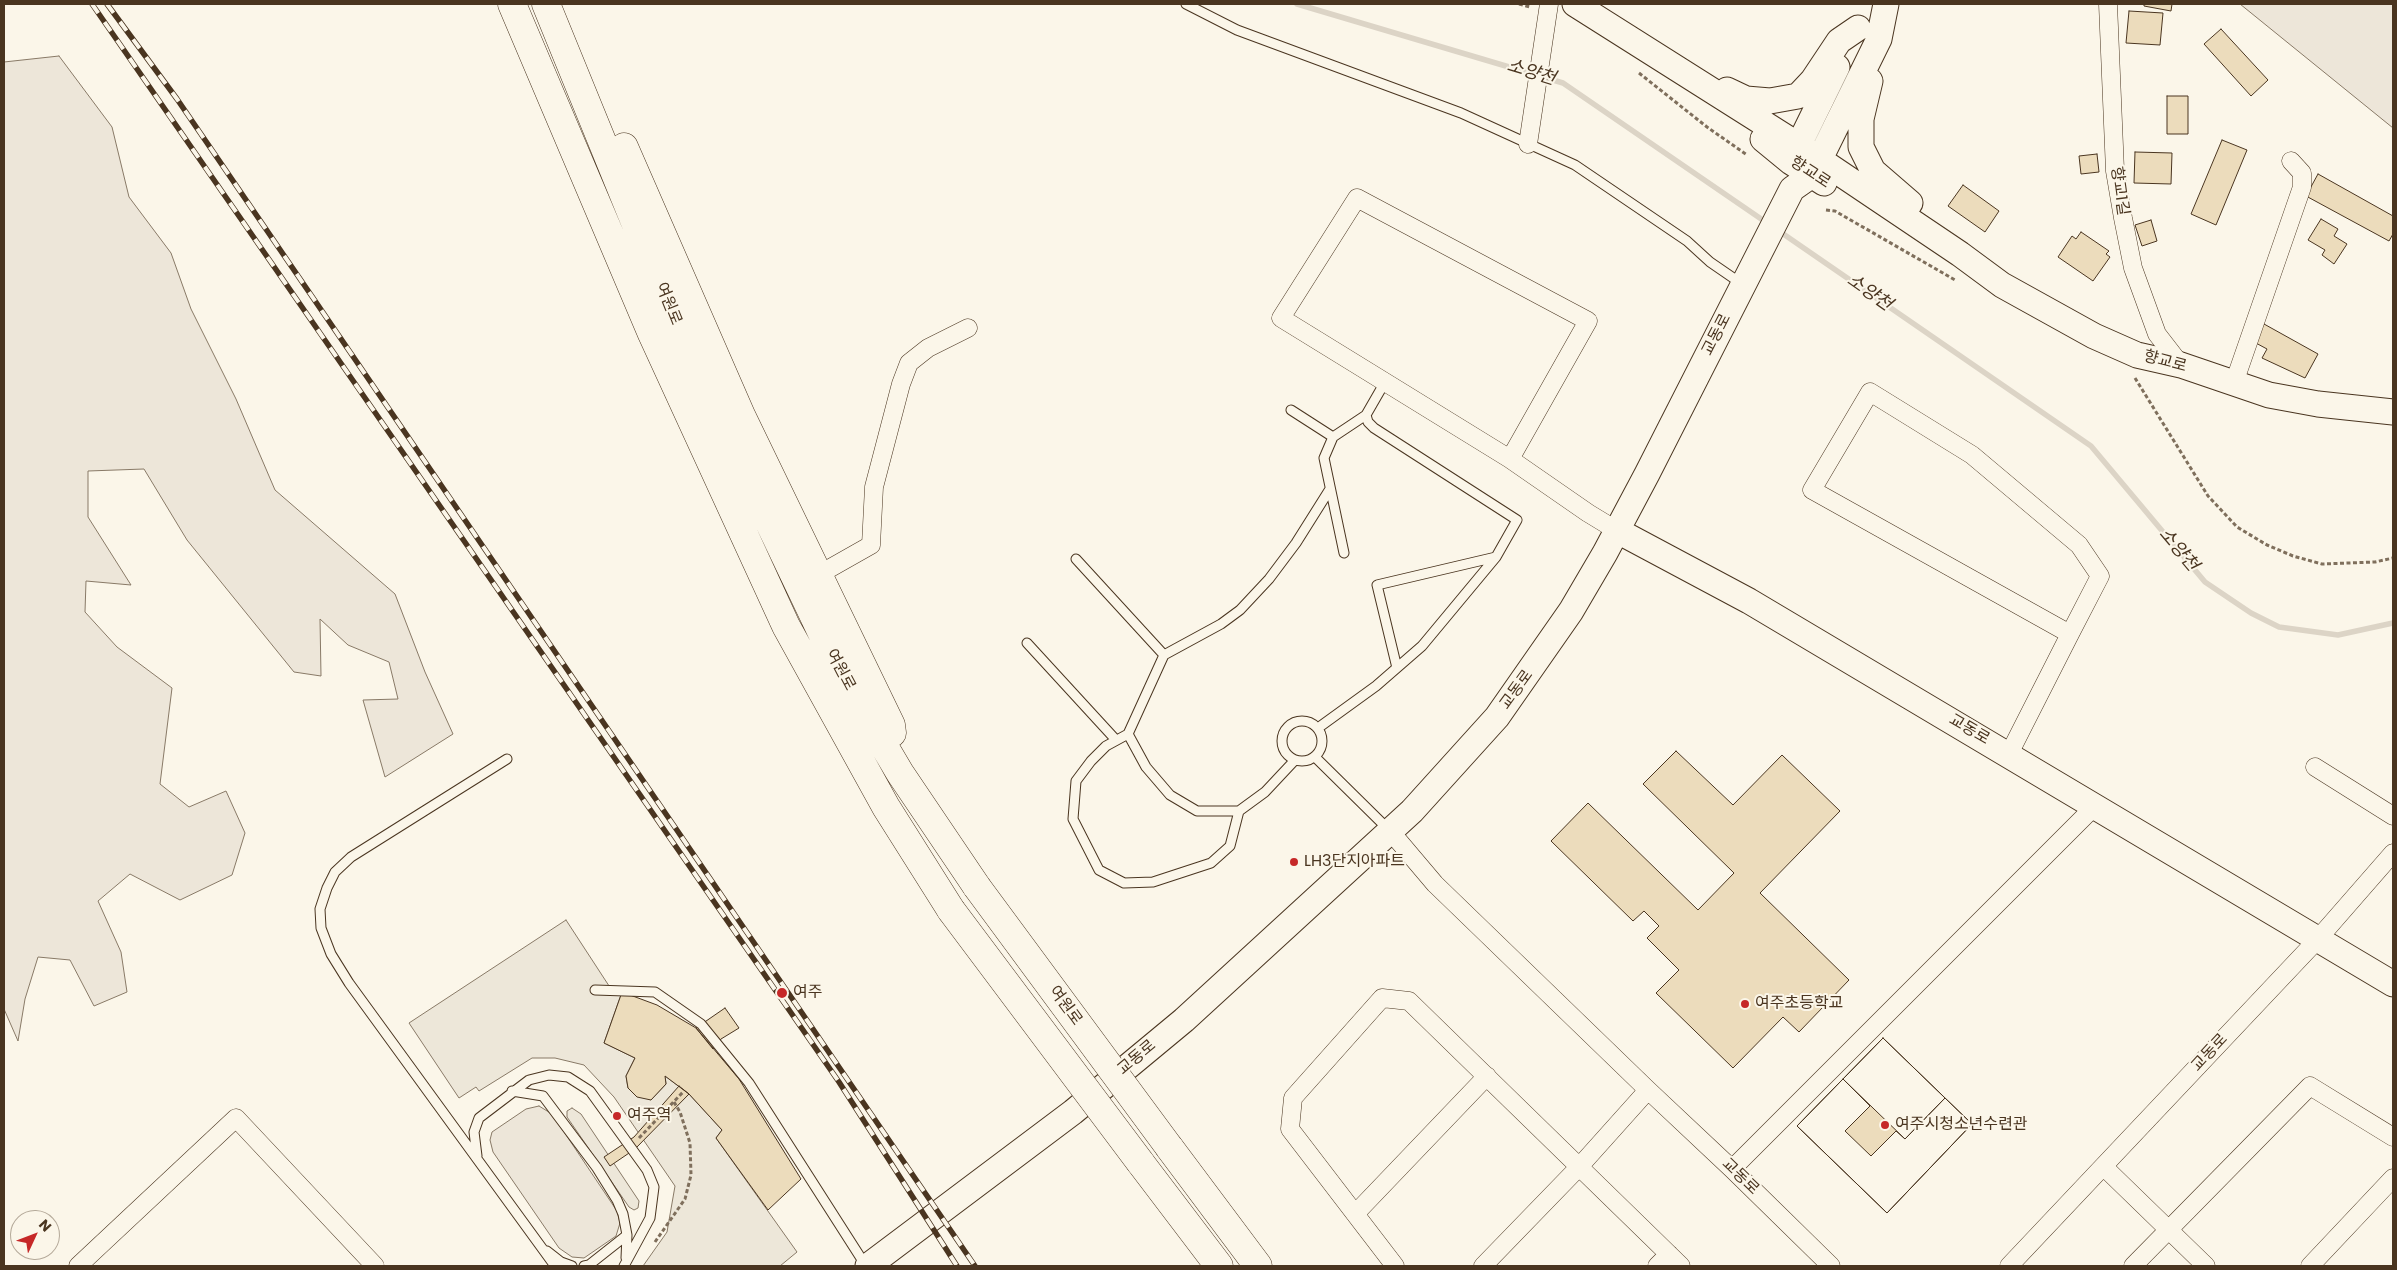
<!DOCTYPE html>
<html>
<head>
<meta charset="utf-8">
<style>
  body { margin:0 }
  #map { position:relative; width:2397px; height:1270px; overflow:hidden; background:#fbf6e9; font-family:Poppins,sans-serif }
  canvas { display:block }
  .frame { position:absolute; inset:0; border:5px solid #4a3520; pointer-events:none }
  .north { position:absolute; left:10px; top:1210px; width:50px; height:50px; box-sizing:border-box; background:#fbf6e9; border:1px solid #b4a999; border-radius:50%; rotate:47deg; font-size:14px; font-weight:700; line-height:20px; text-align:center; color:#4a3520 }
  .north::after { content:''; display:block; margin:auto; width:18px; height:22px; background:#c62828; clip-path:polygon(50% 0,100% 100%,50% 72%,0 100%) }
</style>
</head>
<body>
<div id="map">
<canvas width="2397" height="1270"></canvas>
<div class="frame"></div>
<div class="north">N</div>
</div>
<script>
const c = document.querySelector('canvas').getContext('2d');
c.lineJoin = 'round';
function fillPath(path, color) {
  c.fillStyle = color;
  c.fill(path, 'evenodd');
}
function toPath(rows) {
  const path = new Path2D();
  for (const r of rows) {
    if (r.length === 3) {
      path.moveTo(r[0] + r[2], r[1]);
      path.arc(r[0], r[1], r[2], 0, 2 * Math.PI);
      continue;
    }
    path.moveTo(r[0], r[1]);
    for (let i = 2; i < r.length; i += 2) path.lineTo(r[i], r[i + 1]);
  }
  return path;
}
function strokePath(path, color, width, dash) {
  c.strokeStyle = color;
  c.lineWidth = width;
  c.lineCap = dash ? 'butt' : 'round';
  c.setLineDash(dash || []);
  c.stroke(path);
}
function drawText(font, color, halo, rows, align = 'center') {
  c.font = font + ' Poppins,"Noto Sans KR",sans-serif';
  c.lineWidth = 4;
  c.setLineDash([]);
  c.textBaseline = 'middle';
  c.strokeStyle = halo;
  c.fillStyle = color;
  for (const [text, x, y, turn = 0] of rows) {
    c.save();
    c.translate(x, y);
    c.rotate((+turn || 0) * Math.PI / 180);
    c.textAlign = isNaN(turn) ? turn : align;
    if (halo) c.strokeText(text, 0, 0);
    c.fillText(text, 0, 0);
    c.restore();
  }
}
const green = toPath([
  [2240,4,2393,4,2393,128,2240,4],
  [59,56,112,127,129,197,171,253,191,309,236,399,275,490,395,594,425,672,453,734,385,777,363,700,398,699,389,662,348,645,320,619,321,676,294,672,187,540,144,469,88,471,88,517,131,585,86,581,85,612,117,647,172,688,160,784,189,807,226,791,245,833,232,875,180,900,130,874,98,901,121,952,127,992,94,1006,70,960,38,957,25,999,18,1041,4,1009,4,62,59,56],
  [539,1106,552,1114,617,1211,620,1223,616,1236,584,1258,572,1257,559,1248,493,1152,490,1140,492,1132,526,1109,539,1106]
]);
const parking = toPath([
  [566,920,613,992,622,992,604,1043,635,1058,626,1076,628,1088,651,1100,666,1084,665,1076,689,1094,722,1130,716,1138,797,1252,780,1266,643,1266,667,1232,675,1186,614,1097,584,1065,555,1058,532,1058,479,1091,476,1087,459,1098,409,1023,566,920],
  [572,1108,581,1114,639,1201,638,1208,634,1210,629,1207,567,1117,567,1111,572,1108]
]);
const stream = toPath([
  [1297,4,1563,83,1767,223],
  [1779,231,2091,446,2205,582,2251,613,2279,627,2338,635,2393,623]
]);
const building = toPath([
  [2144,4,2172,4,2171,11,2144,6,2144,4],
  [2129,11,2163,13,2160,45,2126,43,2129,11],
  [2221,29,2268,80,2251,96,2204,44,2221,29],
  [2167,96,2188,96,2188,134,2167,134,2167,96],
  [2222,140,2247,150,2216,225,2191,214,2222,140],
  [2135,152,2172,153,2171,184,2134,183,2135,152],
  [2097,154,2099,172,2081,174,2079,156,2097,154],
  [2318,174,2393,216,2393,234,2389,241,2306,196,2318,174],
  [1963,185,1999,211,1985,232,1948,206,1963,185],
  [2321,219,2338,229,2334,236,2347,244,2334,264,2322,255,2325,250,2308,240,2321,219],
  [2151,220,2157,241,2142,246,2135,225,2151,220],
  [2081,232,2109,251,2106,254,2110,257,2093,281,2058,257,2072,236,2076,239,2081,232],
  [2264,324,2318,354,2305,378,2262,358,2267,349,2254,342,2264,324],
  [1676,751,1733,805,1782,755,1840,811,1760,893,1849,980,1799,1032,1783,1017,1733,1068,1656,993,1679,970,1647,938,1659,926,1644,911,1633,921,1551,841,1588,803,1698,910,1734,873,1643,784,1676,751],
  [622,992,657,1005,696,1028,739,1079,801,1179,768,1210,716,1138,722,1130,689,1094,665,1076,666,1084,651,1100,637,1097,628,1088,626,1076,635,1058,604,1043,622,992],
  [725,1008,739,1028,721,1039,713,1049,696,1028,725,1008],
  [1883,1038,1972,1124,1887,1213,1797,1126,1883,1038],
  [1883,1038,1945,1098,1905,1139,1843,1079,1883,1038],
  [1843,1079,1870,1106,1845,1131,1871,1156,1896,1131,1905,1139,1945,1098,1972,1124,1887,1213,1797,1126,1843,1079],
  [679,1086,689,1094,635,1149,610,1166,604,1157,634,1137,679,1086]
]);
const path = toPath([
  [1519,4,1530,7],
  [1639,73,1707,127,1747,155],
  [1826,210,1835,211,1955,280],
  [2135,378,2208,496,2237,527,2267,545,2293,556,2322,564,2375,562,2393,558],
  [639,1138,684,1091],
  [655,1242,685,1199,691,1175,690,1143,680,1112,674,1102]
]);
const lane = toPath([
  [1186,4,1237,30,1461,113,1575,165,1687,241,1710,262,1742,284],
  [1291,410,1333,437],
  [1344,553,1324,458,1333,437,1366,415],
  [1076,559,1164,655],
  [1027,643,1116,740],
  [1397,668,1377,585,1496,557],
  [1302,741,20],
  [1318,728,1376,686,1422,646,1496,557,1517,520,1374,428,1368,422,1366,415,1385,382],
  [1128,734,1146,767,1170,795,1197,811,1239,811,1265,792,1295,760],
  [1315,757,1389,830],
  [507,759,351,857,335,872,327,888,320,909,321,928,331,954,349,983,555,1266],
  [1239,811,1230,846,1211,863,1153,882,1124,883,1099,870,1073,819,1076,781,1091,761,1106,746,1128,734,1164,655,1221,624,1240,610,1269,579,1296,543,1330,489],
  [595,990,655,992,701,1024,749,1083,866,1266],
  [512,1091,543,1096,597,1168,617,1200,623,1214,627,1235,626,1258],
  [477,1156,474,1132,479,1118,529,1080,549,1075,568,1077,590,1091,647,1170,654,1187,650,1218,624,1266],
  [547,1251,561,1262,572,1266],
  [584,1266,589,1265,627,1235]
]);
const street = toPath([
  [2108,4,2115,171,2123,218,2133,268,2157,334,2181,365],
  [1528,144,1549,4],
  [2234,383,2302,187,2302,173,2291,161],
  [1510,459,1588,321,1357,198,1281,318,1510,459,1588,513,1616,530],
  [818,575,871,545,874,487,901,384,909,363,928,348,968,328],
  [2009,754,2070,634,2100,576,2079,545,1972,455,1870,392,1812,490,2070,634],
  [2315,767,2393,816],
  [1391,832,1435,884,1648,1090,1732,1169,1831,1266],
  [2104,1167,2206,1266],
  [1732,1169,2094,807],
  [1355,1214,1487,1076],
  [78,1266,236,1118,375,1266],
  [1395,1266,1290,1129,1293,1098,1382,998,1409,1001,1681,1266],
  [1483,1266,1579,1167,1648,1090],
  [1657,1266,1669,1254],
  [2009,1266,2317,940,2393,853],
  [2133,1266,2310,1086,2393,1137],
  [2310,1266,2393,1178]
]);
const secondary = toPath([
  [1575,4,1798,145,1960,254,2002,285,2094,336,2137,355,2181,365,2269,395,2318,404,2393,412],
  [1870,81,1861,119,1861,147,1873,171,1910,203],
  [1727,90,1746,99,1770,101,1798,96,1813,80,1839,41,1858,28],
  [1763,139,1791,162,1824,183],
  [1792,159,1837,67],
  [1616,530,1749,601,2393,984],
  [868,1266,1073,1112,1184,1020,1412,811,1497,717,1571,611,1605,553,1647,474,1792,189,1812,175,1879,39,1886,4]
]);
const highway = toPath([
  [512,4,652,334,786,626,886,807,951,910],
  [546,4,688,352,841,673,900,773,977,887],
  [624,147,741,415,891,725,892,733],
  [1169,1147,1258,1266],
  [1140,1162,1219,1266]
]);
const rail = toPath([
  [92,4,839,1082,957,1266],
  [107,4,177,99,975,1266]
]);
const highwayBridge = toPath([
  [977,887,1169,1147],
  [951,910,1140,1162]
]);
const markers = [
  [1294,862,5,"#c62828"],
  [782,993,6,"#c62828"],
  [1745,1004,5,"#c62828"],
  [617,1116,5,"#c62828"],
  [1885,1125,5,"#c62828"]
];
const streetNames = [
  ["향교로",1810,173,33],
  ["향교1길",2119,191,82],
  ["여원로",668,304,68],
  ["교동로",1717,335,-63],
  ["향교로",2165,362,15],
  ["여원로",840,670,62],
  ["교동로",1517,690,-54],
  ["교동로",1969,730,30],
  ["여원로",1065,1006,54],
  ["교동로",2210,1053,-47],
  ["교동로",1137,1058,-40],
  ["교동로",1740,1177,44]
];
const poiNames = [
  ["LH3단지아파트",1304,862],
  ["여주",793,993],
  ["여주초등학교",1755,1004],
  ["여주역",627,1116],
  ["여주시청소년수련관",1895,1125]
];
const waterNames = [
  ["소양천",1531,73,17],
  ["소양천",1869,293,35],
  ["소양천",2178,550,50]
];
fillPath(green, '#ede6d9');
strokePath(green, '#887966', 1);
fillPath(parking, '#ede7d9');
strokePath(parking, '#887966', 1);
strokePath(stream, '#dcd4c6', 5.5);
fillPath(building, '#ecdcbc');
strokePath(building, '#4a3520', 1);
strokePath(lane, '#4a3520', 11);
strokePath(street, '#4a3520', 19);
strokePath(secondary, '#4a3520', 27);
strokePath(highway, '#4a3520', 29);
strokePath(path, '#7f6f5c', 3, [4, 2.5]);
strokePath(lane, '#fbf6e9', 9);
strokePath(street, '#fbf6e9', 18);
strokePath(secondary, '#fbf6e9', 25);
strokePath(highway, '#fbf6e9', 28);
strokePath(rail, '#4a3520', 5.5);
strokePath(rail, '#fbf6e9', 4, [11]);
strokePath(highwayBridge, '#4a3520', 29, []);
strokePath(highwayBridge, '#fbf6e9', 28);
for (const [x, y, r, color] of markers) {
  const dot = new Path2D();
  dot.arc(x, y, r, 0, 2 * Math.PI);
  c.fillStyle = color;
  c.fill(dot);
  strokePath(dot, '#fbf6e9', 2);
}
drawText('16px', '#4a3520', '#fbf6e9', streetNames);
drawText('16px', '#4a3520', '#fbf6e9', poiNames, 'left');
drawText('italic 18px', '#4a3520', '#fbf6e9', waterNames);
</script>
</body>
</html>
